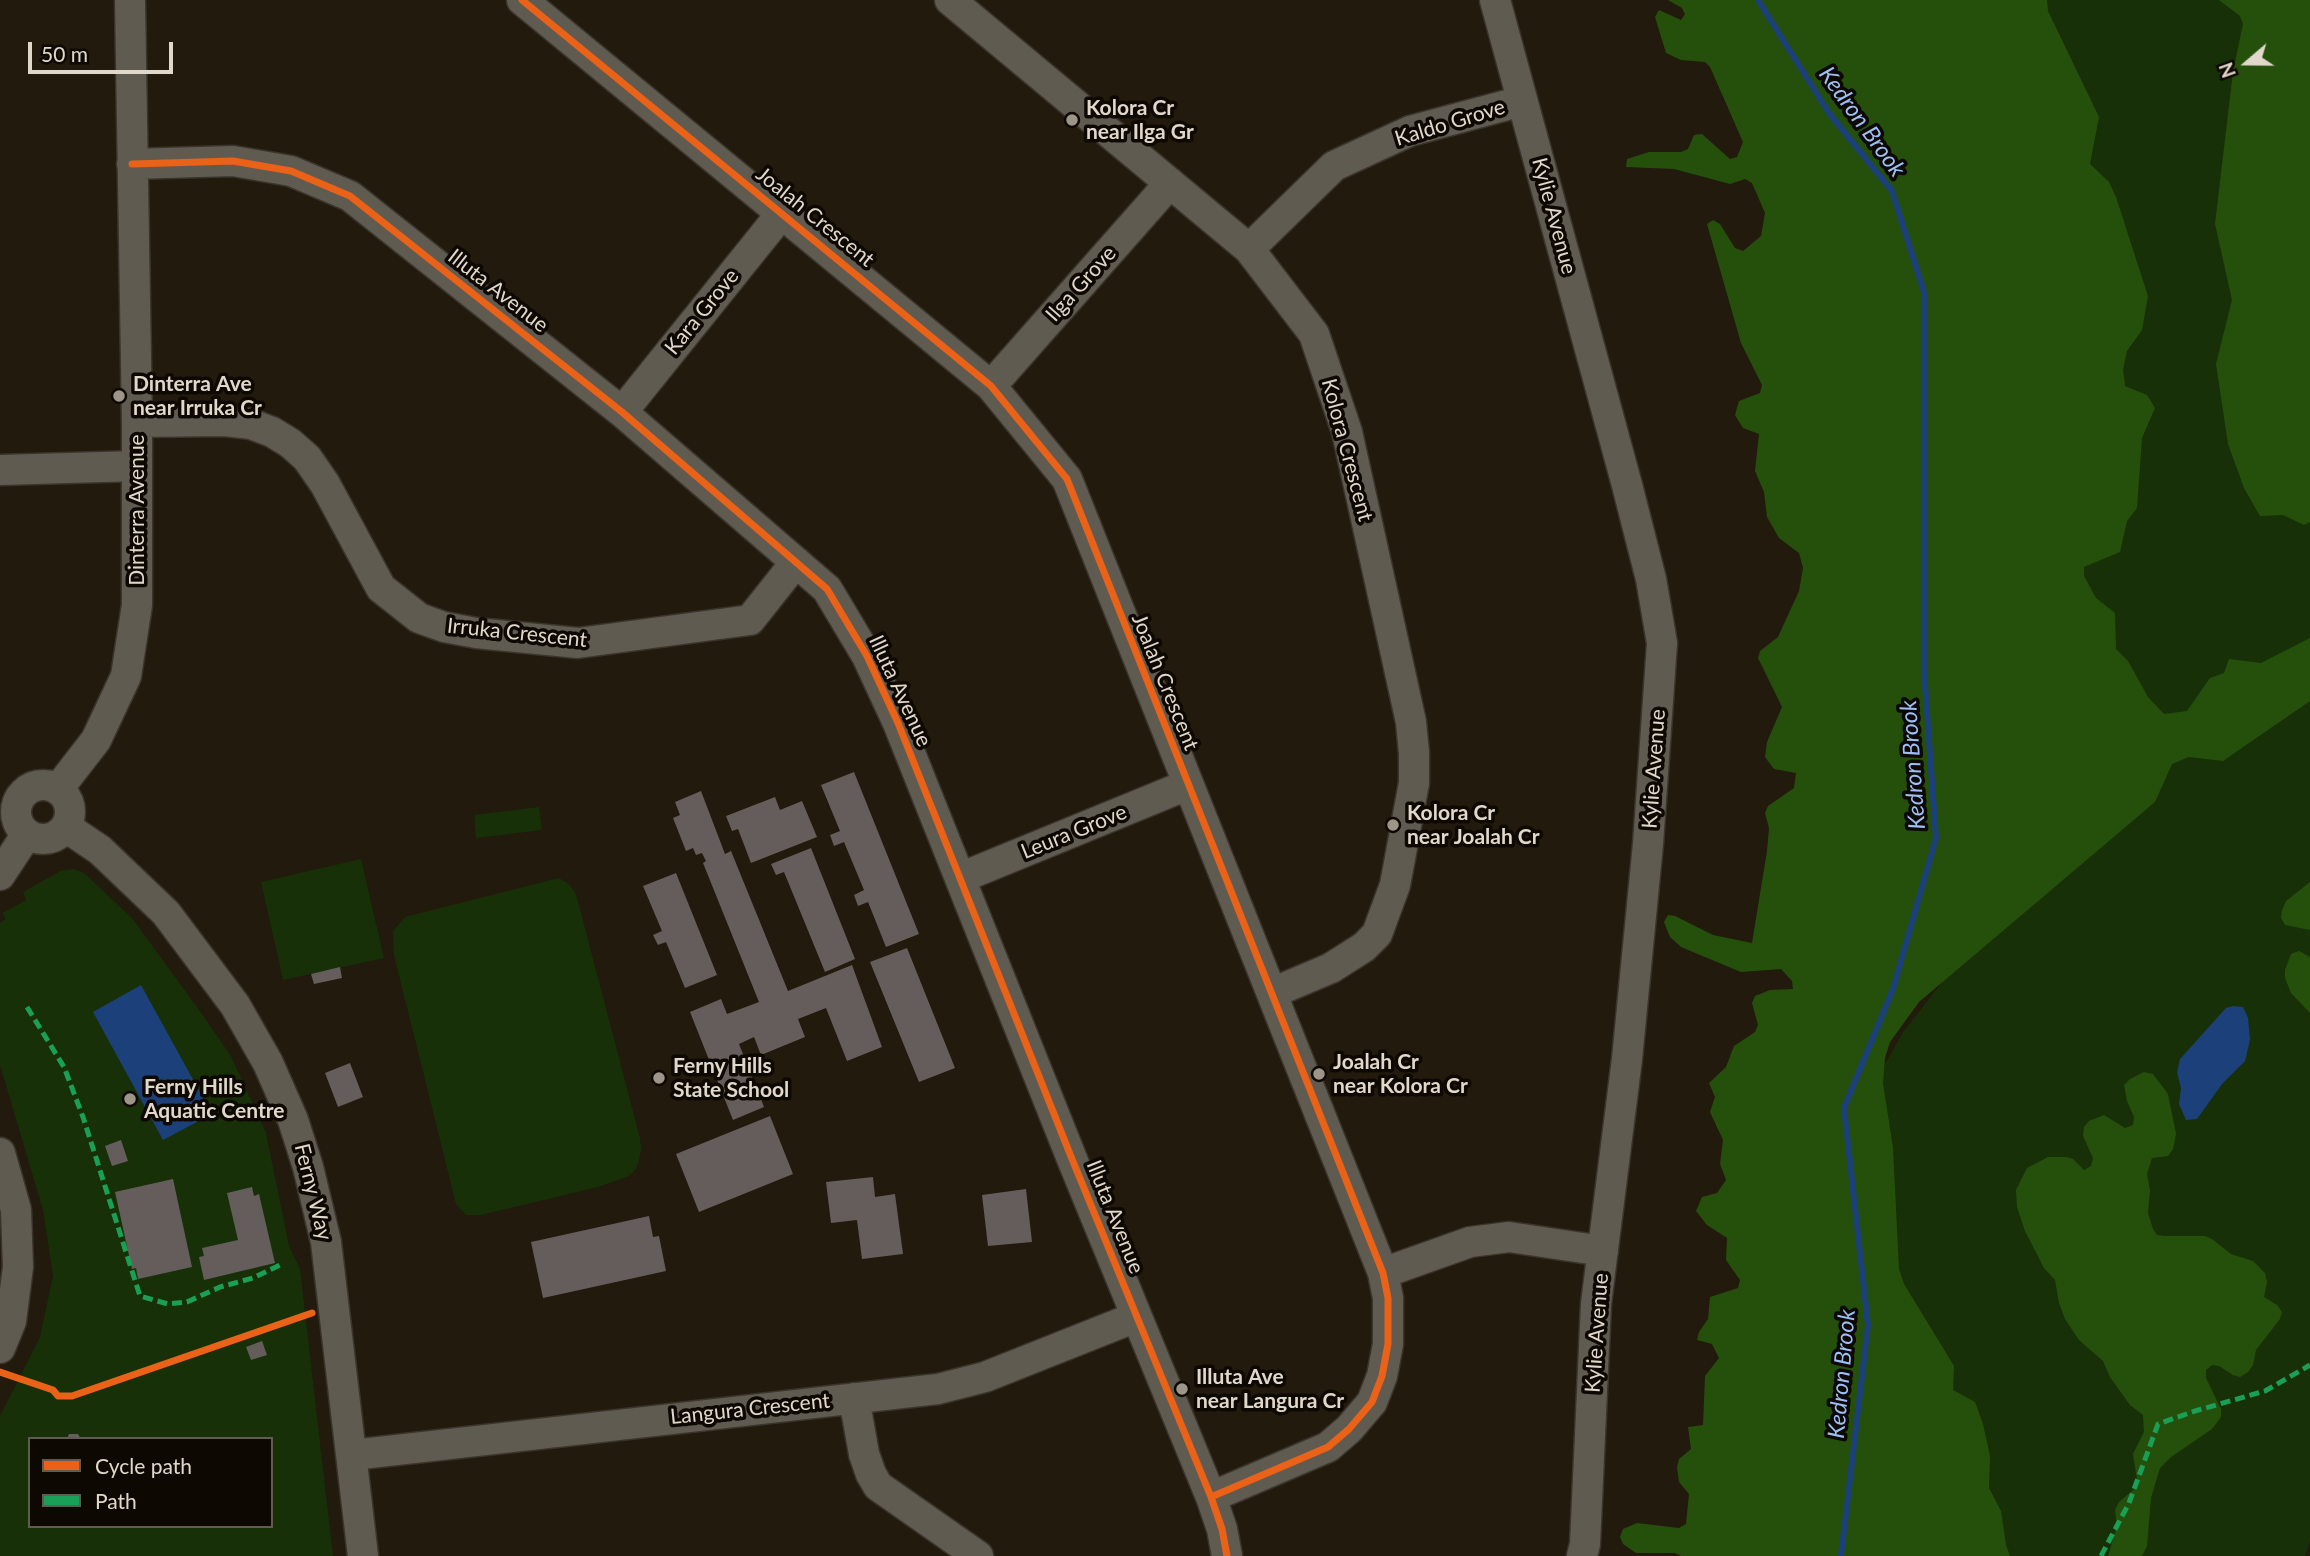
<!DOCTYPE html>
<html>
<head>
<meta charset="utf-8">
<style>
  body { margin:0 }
  #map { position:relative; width:2310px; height:1556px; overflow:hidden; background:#211a0d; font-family:Lato,sans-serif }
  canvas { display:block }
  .legend { position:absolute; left:28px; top:1437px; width:245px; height:91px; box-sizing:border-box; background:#0d0802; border:2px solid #615b52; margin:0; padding:9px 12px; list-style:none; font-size:21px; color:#e0d8ca }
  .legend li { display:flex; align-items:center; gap:14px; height:35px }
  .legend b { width:35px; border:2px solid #615b52 }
  .north { position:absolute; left:2212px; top:28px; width:70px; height:70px; -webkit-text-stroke:5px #0d0802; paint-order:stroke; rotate:250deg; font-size:19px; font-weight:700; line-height:28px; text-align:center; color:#e0d8ca }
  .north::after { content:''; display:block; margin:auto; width:24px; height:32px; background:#e0d8ca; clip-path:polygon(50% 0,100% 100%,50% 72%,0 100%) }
  .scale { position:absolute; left:28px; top:42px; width:145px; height:32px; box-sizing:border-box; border:4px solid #e0d8ca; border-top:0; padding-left:9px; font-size:21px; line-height:24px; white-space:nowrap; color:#e0d8ca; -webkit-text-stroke:5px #0d0802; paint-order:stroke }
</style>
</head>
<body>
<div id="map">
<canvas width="2310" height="1556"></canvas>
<ul class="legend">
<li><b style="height:9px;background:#ea6118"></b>Cycle path</li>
<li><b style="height:9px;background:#1a9f57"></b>Path</li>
</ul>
<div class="north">N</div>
<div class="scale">50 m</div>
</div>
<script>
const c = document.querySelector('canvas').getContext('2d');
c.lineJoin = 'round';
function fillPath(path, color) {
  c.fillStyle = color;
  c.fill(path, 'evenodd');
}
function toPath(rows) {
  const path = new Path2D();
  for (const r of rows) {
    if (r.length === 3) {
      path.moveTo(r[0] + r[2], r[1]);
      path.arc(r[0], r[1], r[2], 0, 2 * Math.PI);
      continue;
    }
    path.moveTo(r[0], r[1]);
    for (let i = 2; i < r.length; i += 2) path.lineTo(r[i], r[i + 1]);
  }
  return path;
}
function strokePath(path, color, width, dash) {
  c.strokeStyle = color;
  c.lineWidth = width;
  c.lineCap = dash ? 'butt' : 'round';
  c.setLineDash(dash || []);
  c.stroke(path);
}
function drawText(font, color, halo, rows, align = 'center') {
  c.font = font + ' Lato,sans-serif';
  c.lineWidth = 7;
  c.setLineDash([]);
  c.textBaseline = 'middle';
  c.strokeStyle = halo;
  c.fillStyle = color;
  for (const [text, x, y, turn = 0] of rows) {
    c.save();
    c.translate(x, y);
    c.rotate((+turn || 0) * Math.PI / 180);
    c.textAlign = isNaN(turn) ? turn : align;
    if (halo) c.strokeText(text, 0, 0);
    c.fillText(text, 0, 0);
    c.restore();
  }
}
const green = toPath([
  [1898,0,2310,0,2310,1541,2305,1556,1986,1556,1877,1265,1876,1080,1903,1032,1992,919],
  [539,807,542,830,476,838,474,815],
  [361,859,384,958,283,980,261,882],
  [74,869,84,873,132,918,197,1007,231,1056,266,1133,289,1246,300,1269,333,1556,0,1556,0,1416,40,1337,53,1276,43,1210,0,1065,0,923,6,919,2,913,26,900,23,892,60,871],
  [30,1439,271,1439,271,1526,30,1526],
  [559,878,569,884,576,894,640,1138,641,1150,639,1160,636,1169,629,1176,598,1187,481,1215,466,1215,456,1204,394,955,393,931,405,917]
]);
const forest = toPath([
  [1668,0,2047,0,2048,11,2099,117,2090,164,2109,182,2116,197,2148,296,2142,330,2127,351,2123,370,2125,386,2147,395,2155,408,2142,438,2137,508,2127,521,2120,552,2084,567,2084,576,2096,598,2115,613,2116,649,2128,661,2148,697,2164,714,2187,711,2210,678,2224,673,2229,659,2261,663,2310,638,2310,701,2223,761,2189,757,2172,764,2155,802,1919,1002,1890,1042,1885,1058,1883,1083,1893,1148,1899,1269,1904,1284,1954,1366,1953,1390,1975,1402,1983,1424,1990,1456,1989,1488,2001,1511,2006,1545,2010,1556,1681,1556,1675,1553,1636,1553,1623,1544,1620,1537,1623,1529,1637,1523,1679,1528,1686,1524,1689,1494,1679,1482,1677,1467,1679,1459,1691,1449,1688,1427,1703,1425,1705,1376,1719,1358,1712,1344,1697,1340,1699,1332,1708,1319,1710,1297,1738,1288,1740,1280,1726,1260,1727,1238,1707,1225,1696,1211,1702,1197,1717,1193,1726,1180,1720,1164,1723,1140,1710,1112,1715,1097,1709,1083,1726,1067,1734,1046,1755,1032,1758,1025,1752,1003,1755,996,1770,990,1793,989,1792,981,1781,969,1741,972,1681,947,1670,937,1664,922,1668,915,1675,916,1713,935,1752,943,1767,851,1769,828,1765,813,1768,806,1794,788,1796,773,1774,769,1765,757,1767,742,1782,707,1758,658,1760,651,1778,637,1799,591,1803,568,1799,553,1779,538,1767,517,1764,492,1755,471,1759,434,1743,428,1735,415,1739,401,1760,393,1762,385,1741,343,1707,224,1713,220,1720,224,1735,248,1743,251,1761,236,1765,213,1752,183,1745,179,1730,184,1674,169,1626,167,1627,159,1649,152,1681,152,1688,149,1694,135,1702,134,1730,159,1737,157,1743,142,1710,67,1705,62,1681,60,1666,53,1655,17,1659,10,1681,20,1685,14,1682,8],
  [2219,0,2310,0,2310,522,2304,525,2283,515,2260,516,2244,488,2228,444,2216,364,2232,300,2215,224,2233,72,2243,24,2240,16],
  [2310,882,2310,930,2285,925,2281,918,2282,910,2286,901],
  [2299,951,2310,957,2310,1013,2291,993,2285,978,2285,970,2291,954],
  [2144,1072,2153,1074,2168,1094,2176,1134,2173,1149,2168,1156,2152,1158,2147,1174,2150,1190,2148,1213,2153,1229,2157,1235,2165,1236,2205,1236,2212,1239,2231,1254,2253,1261,2265,1273,2267,1282,2264,1297,2277,1305,2282,1312,2280,1319,2256,1350,2253,1365,2248,1372,2240,1377,2233,1375,2219,1366,2212,1365,2206,1370,2206,1378,2221,1409,2221,1417,2212,1429,2171,1457,2160,1468,2151,1498,2147,1546,2142,1556,2108,1556,2117,1526,2115,1510,2119,1502,2138,1486,2133,1454,2144,1432,2143,1415,2130,1405,2110,1377,2103,1361,2079,1340,2065,1319,2059,1303,2055,1280,2044,1268,2025,1231,2017,1207,2016,1190,2027,1168,2048,1157,2066,1157,2073,1159,2084,1170,2091,1166,2093,1158,2083,1136,2084,1127,2089,1121,2104,1115,2125,1128,2133,1125,2134,1117,2127,1101,2124,1085,2130,1079]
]);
const water = toPath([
  [141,985,212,1114,163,1140,93,1012],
  [2233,1006,2243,1007,2248,1018,2250,1040,2245,1061,2222,1084,2197,1119,2186,1120,2179,1104,2181,1088,2177,1072,2180,1059,2226,1008]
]);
const stream = toPath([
  [1758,0,1829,113,1892,191,1925,295,1924,669,1936,838,1893,989,1844,1108,1868,1325,1841,1556]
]);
const building = toPath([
  [854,772,919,934,886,947,868,902,858,906,854,895,864,890,844,842,834,846,830,835,840,831,821,785],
  [701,791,725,854,731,851,788,991,852,965,882,1047,847,1061,826,1008,798,1019,805,1037,761,1055,754,1037,739,1044,764,1107,733,1120,690,1012,721,999,727,1014,759,1002,703,863,706,861,702,853,696,855,693,848,686,851,673,818,680,815,675,802],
  [775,797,780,810,802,801,817,837,751,863,738,829,732,831,726,816],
  [811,848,855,959,825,972,784,872,776,875,771,864],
  [676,873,717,975,685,988,666,942,658,945,653,935,662,931,643,886],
  [907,948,955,1068,919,1082,870,962],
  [340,967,342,978,314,984,311,974],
  [350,1063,363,1097,338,1107,325,1073],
  [770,1116,793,1174,699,1212,676,1154],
  [121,1140,128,1161,112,1166,105,1146],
  [873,1177,875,1197,895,1194,903,1254,862,1259,857,1220,831,1223,826,1182],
  [173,1179,192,1267,138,1279,136,1268,132,1269,115,1192],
  [252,1187,254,1196,259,1194,275,1263,204,1280,199,1257,204,1256,202,1248,238,1240,227,1193],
  [1026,1189,1032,1242,988,1246,982,1195],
  [649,1216,653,1237,659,1236,666,1271,543,1298,531,1242],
  [262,1341,267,1355,251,1360,246,1347],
  [69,1434,78,1434,81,1439,67,1439]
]);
const minor = toPath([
  [522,0,991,386,1067,479,1383,1273,1388,1298,1388,1344,1382,1376,1372,1402,1349,1429,1328,1447,1211,1497],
  [950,0,1249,249,1314,334,1347,432,1411,722,1414,753,1414,783,1395,885,1377,934,1364,947,1331,968,1272,993],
  [1495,0,1627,485,1651,579,1662,643,1648,844,1627,1059,1596,1304,1585,1544,1582,1556],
  [132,164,233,161,291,171,350,196,622,412,827,589,867,656,898,723,1072,1159,1211,1497,1222,1529,1227,1556],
  [1249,249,1334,166,1410,131,1522,101],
  [991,386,1170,183],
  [622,412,782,213],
  [137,422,225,421,251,424,272,432,290,443,307,458,325,484,381,588,419,618,444,627,476,633,578,643,750,620,796,562],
  [0,470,137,466],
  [43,812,27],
  [58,789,96,740,126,676,137,605,137,422,130,0],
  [66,827,100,850,166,913,235,1005,268,1063,293,1120,308,1167,326,1242,363,1556],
  [0,875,27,834],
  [960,878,1187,785],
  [0,1153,16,1210,18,1267,11,1321,0,1348],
  [1383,1273,1470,1242,1509,1237,1603,1251],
  [854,1398,864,1454,871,1474,878,1486,978,1556],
  [352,1455,938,1389,985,1377,1136,1317]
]);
const quiet = toPath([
  [27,1007,64,1067,83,1117,140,1296,168,1304,187,1302,220,1287,253,1278,280,1265],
  [2101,1556,2129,1503,2158,1424,2195,1411,2265,1391,2310,1365]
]);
const cycleway = toPath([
  [522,0,991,386,1067,479,1383,1273,1388,1298,1388,1344,1382,1376,1372,1402,1349,1429,1328,1447,1211,1497],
  [132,164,233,161,291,171,350,196,622,412,827,589,867,656,898,723,1072,1159,1211,1497,1222,1529,1227,1556],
  [0,1372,53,1390,58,1396,72,1396,312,1313]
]);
const markers = [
  [1072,120,7,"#9d9688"],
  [119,396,7,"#9d9688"],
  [1393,825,7,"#9d9688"],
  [1319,1074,7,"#9d9688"],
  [659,1078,7,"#9d9688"],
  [130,1099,7,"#9d9688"],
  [1182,1389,7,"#9d9688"]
];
const poiNames = [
  ["Kolora Cr",1086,108],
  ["near Ilga Gr",1086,132],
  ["Dinterra Ave",133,384],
  ["near Irruka Cr",133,408],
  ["Kolora Cr",1407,813],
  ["near Joalah Cr",1407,837],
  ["Joalah Cr",1333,1062],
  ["near Kolora Cr",1333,1086],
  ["Ferny Hills",673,1066],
  ["State School",673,1090],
  ["Ferny Hills",144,1087],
  ["Aquatic Centre",144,1111],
  ["Illuta Ave",1196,1377],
  ["near Langura Cr",1196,1401]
];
const streetNames = [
  ["Kaldo Grove",1450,123,-17],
  ["Kylie Avenue",1554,216,75],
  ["Joalah Crescent",815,217,39],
  ["Ilga Grove",1081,284,-48],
  ["Illuta Avenue",498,291,38],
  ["Kara Grove",702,312,-51],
  ["Kolora Crescent",1347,450,75],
  ["Dinterra Avenue",137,510,-90],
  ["Irruka Crescent",517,633,6],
  ["Joalah Crescent",1165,682,68],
  ["Illuta Avenue",900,691,65],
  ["Kylie Avenue",1654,769,-86],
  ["Leura Grove",1074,832,-22],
  ["Ferny Way",313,1192,76],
  ["Illuta Avenue",1115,1217,68],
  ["Kylie Avenue",1597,1333,-86],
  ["Langura Crescent",750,1409,-6]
];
const waterNames = [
  ["Kedron Brook",1862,122,54],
  ["Kedron Brook",1913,765,-94],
  ["Kedron Brook",1842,1374,-85]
];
fillPath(green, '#173008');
fillPath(forest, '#25500c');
fillPath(water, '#1c407a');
strokePath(stream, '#1c407a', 6);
fillPath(building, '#655d5c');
strokePath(minor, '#3a342c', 33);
strokePath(minor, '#605b51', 30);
strokePath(quiet, '#1a9f57', 5, [10, 5]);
strokePath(cycleway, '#ea6118', 7);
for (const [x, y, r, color] of markers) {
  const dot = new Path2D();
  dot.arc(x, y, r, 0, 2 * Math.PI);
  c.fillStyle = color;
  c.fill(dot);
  strokePath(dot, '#0d0802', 2.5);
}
drawText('bold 21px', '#e0d8ca', '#0d0802', poiNames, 'left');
drawText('21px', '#e0d8ca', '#0d0802', streetNames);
drawText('italic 23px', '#9dbff8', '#0d0802', waterNames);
</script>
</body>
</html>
